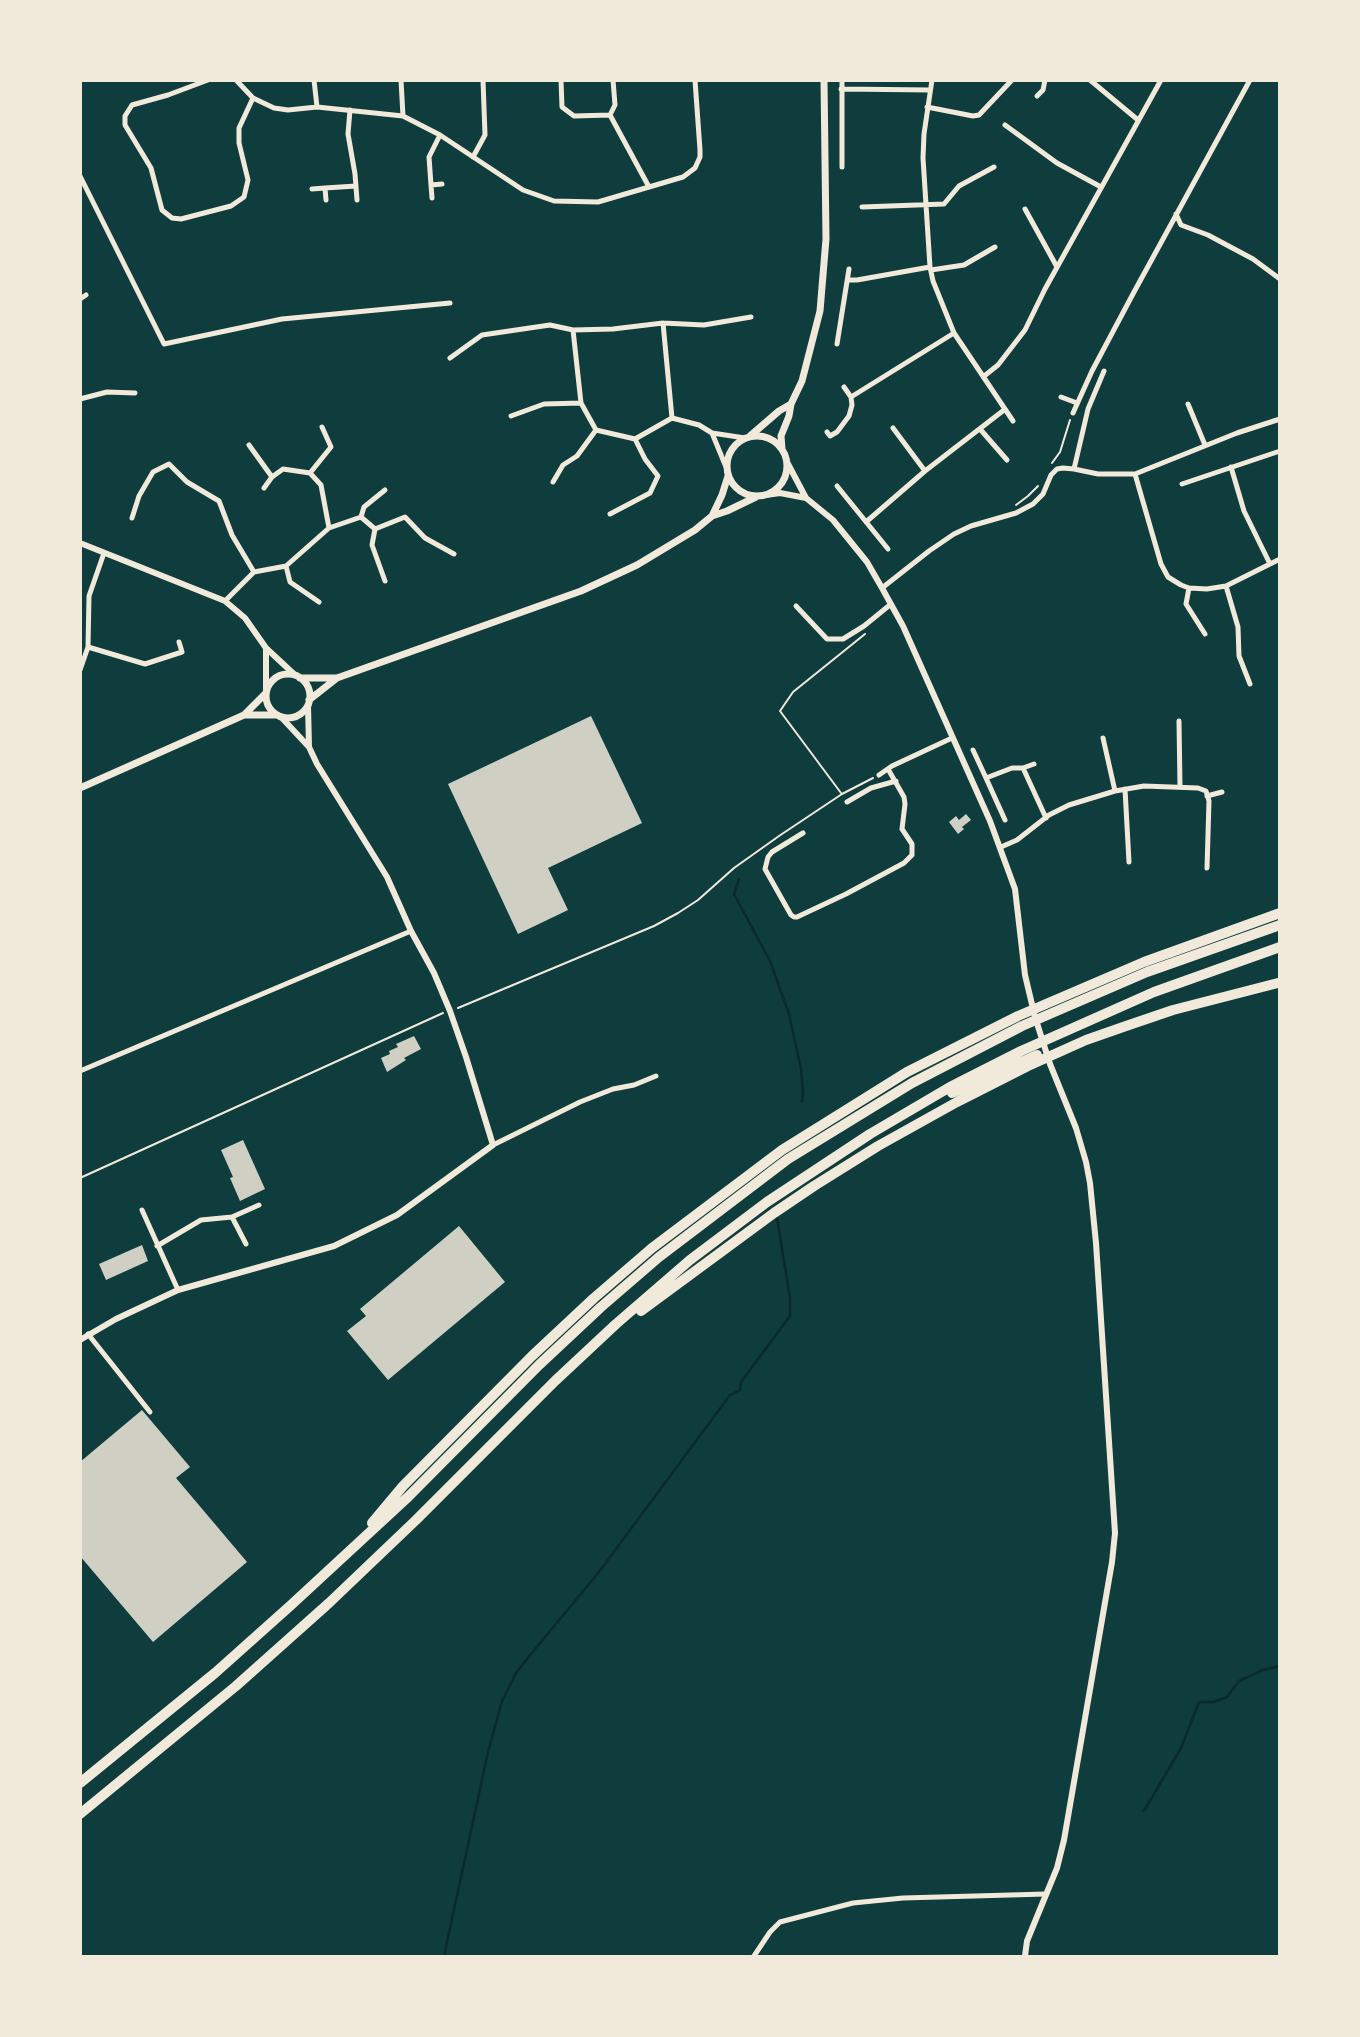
<!DOCTYPE html>
<html>
<head>
<meta charset="utf-8">
<style>
  body { margin:0 }
  #map { position:relative; width:1360px; height:2037px; overflow:hidden; background:#0f3d3e; font-family:Signika,sans-serif }
  canvas { display:block }
  .frame { position:absolute; inset:0; border:82px solid #f1e9da; pointer-events:none }
</style>
</head>
<body>
<div id="map">
<canvas width="1360" height="2037"></canvas>
<div class="frame"></div>
</div>
<script>
const c = document.querySelector('canvas').getContext('2d');
c.lineJoin = 'round';
function toPath(rows) {
  const path = new Path2D();
  for (const r of rows) {
    if (r.length === 3) {
      path.moveTo(r[0] + r[2], r[1]);
      path.arc(r[0], r[1], r[2], 0, 2 * Math.PI);
      continue;
    }
    path.moveTo(r[0], r[1]);
    for (let i = 2; i < r.length; i += 2) path.lineTo(r[i], r[i + 1]);
  }
  return path;
}
function strokePath(path, color, width, dash) {
  c.strokeStyle = color;
  c.lineWidth = width;
  c.lineCap = dash ? 'butt' : 'round';
  c.setLineDash(dash || []);
  c.stroke(path);
}
function fillPath(path, color) {
  c.fillStyle = color;
  c.fill(path, 'evenodd');
}
const stream = toPath([
  [739,879,734,894,770,961,789,1014,801,1069,803,1092,802,1102],
  [1144,1811,1181,1748,1199,1702,1214,1702,1227,1697,1239,1681,1263,1670,1280,1666],
  [444,1956,488,1752,502,1701,516,1673,531,1654,599,1572,730,1395,740,1390,741,1382,790,1316,790,1298,777,1218]
]);
const building = toPath([
  [591,716,642,823,548,868,568,910,518,934,448,784],
  [966,814,971,820,962,827,964,829,958,834,949,822,956,816,959,820],
  [414,1036,421,1049,404,1058,406,1060,387,1072,381,1058,390,1054,389,1051,398,1047,396,1044],
  [243,1140,265,1189,240,1201,230,1178,233,1177,221,1150],
  [459,1226,505,1282,388,1380,347,1331,366,1316,360,1309],
  [142,1245,148,1261,106,1280,99,1264],
  [142,1410,190,1467,176,1478,247,1562,153,1642,80,1556,80,1462]
]);
const path = toPath([
  [1052,463,1060,452,1070,420],
  [1016,505,1028,496,1038,486],
  [841,793,780,711,793,692,865,634],
  [458,1008,654,926,678,913,698,900,734,868,779,836,842,794,873,778],
  [80,1178,443,1013]
]);
const minor = toPath([
  [208,80,168,95,132,105,125,116,125,125,151,168,162,210,172,218,181,219,231,206,244,197,248,180,239,143,239,128,253,98],
  [236,80,253,98,274,108,288,110,317,107,403,116,440,135,523,190,554,201,598,202,683,177,695,168,700,157,700,150,695,80],
  [314,80,317,107],
  [401,80,403,116],
  [561,80,562,107,574,116,610,115,615,105,613,80],
  [842,80,842,167],
  [932,80,924,134,923,158,930,267,933,281,954,333,1013,421],
  [1090,80,1138,120],
  [841,89,930,90],
  [1037,96,1043,90,1045,80],
  [927,107,973,116,979,115,1012,80],
  [350,110,348,134,355,174,357,200],
  [610,115,649,187],
  [1005,125,1057,163,1101,187],
  [473,157,485,135,483,80],
  [80,176,164,344,282,319,450,303],
  [431,185,429,157,440,135],
  [325,188,356,186],
  [312,189,325,188,326,200],
  [432,198,431,185,442,184],
  [862,207,944,204,959,186,994,167],
  [1025,209,1057,267],
  [1176,214,1181,225,1208,235,1253,259,1280,279],
  [931,270,964,265,995,247],
  [848,280,857,280,930,267],
  [80,299,86,295],
  [663,323,672,418],
  [573,330,581,403,596,430,635,439,672,418,699,425,712,433,745,438],
  [837,344,849,269],
  [450,358,482,335,550,325,573,330,613,329,663,323,704,325,751,317],
  [1104,371,1088,409,1074,469,1098,474,1135,474,1237,433,1280,419],
  [983,377,998,365,1025,330,1045,289,1161,80],
  [851,397,954,333],
  [1061,397,1077,403],
  [80,399,107,392,135,393],
  [1188,404,1205,445],
  [1073,413,1092,371,1134,292,1250,80],
  [511,416,544,404,581,403],
  [893,428,925,471],
  [980,429,1007,460],
  [827,432,830,436,837,432,849,416,852,405,851,397,844,387],
  [712,433,726,467],
  [249,445,272,477],
  [1231,467,1244,511,1270,564],
  [310,473,331,447,322,427],
  [1135,474,1161,564,1168,577,1181,585,1189,588,1207,589,1226,586,1280,559],
  [553,482,563,465,577,456,596,430],
  [1182,484,1280,451],
  [837,486,888,549],
  [264,488,272,477,283,469,310,473,321,485,329,528],
  [610,514,650,493,658,476,645,459,635,439],
  [361,517,364,507,385,490],
  [132,518,139,496,153,472,169,464,187,482,219,501,232,535,254,572],
  [866,522,925,471,1004,410],
  [375,529,372,545,385,581],
  [286,566,290,582,319,602],
  [1226,586,1238,627,1239,656,1250,684],
  [882,588,929,551,954,534,971,526,1016,513,1033,504,1043,494,1051,475,1057,469,1063,468,1074,469],
  [1189,588,1186,604,1205,634],
  [225,601,254,572,286,566,329,528,361,517,375,529,405,517,425,538,454,554],
  [796,606,827,639,843,639,864,626,891,604],
  [88,647,145,664,182,652,179,642],
  [80,670,88,647,89,596,104,553],
  [1179,721,1180,787],
  [1103,738,1115,791],
  [973,750,986,778],
  [1034,764,1023,768,1046,818],
  [879,775,892,766,952,738],
  [1125,789,1129,862],
  [1207,796,1222,792],
  [847,802,871,788,896,781],
  [1005,820,986,778,1012,768,1023,768],
  [803,833,772,852,768,857,765,869,791,915,794,917,797,917,846,894,904,863,912,855,912,844,902,829,905,804,904,797,888,769],
  [1001,847,1017,840,1049,815,1069,805,1115,791,1144,786,1198,788,1206,791,1209,801,1207,868],
  [80,1071,411,931],
  [493,1145,580,1102,613,1089,634,1085,656,1076],
  [142,1210,178,1290],
  [232,1217,246,1244],
  [157,1246,201,1220,232,1217,259,1205],
  [88,1334,150,1412],
  [754,1956,770,1932,780,1922,853,1903,903,1898,1046,1894]
]);
const tertiary = toPath([
  [787,462,806,498,833,520,867,562,882,588,903,626,990,821,1015,889,1025,975,1035,1017,1050,1064,1076,1128,1086,1162,1090,1183,1096,1243,1115,1533,1112,1562,1064,1840,1057,1868,1027,1941,1025,1956],
  [766,495,780,493,806,498],
  [80,543,225,601,245,618,266,648,295,675],
  [266,648,266,691],
  [308,705,309,747],
  [80,1340,116,1319,178,1290,334,1246,397,1215,493,1145,466,1057,450,1011,434,973,411,931,387,877,317,764,309,747,281,717]
]);
const secondary = toPath([
  [757,466,30],
  [750,436,779,411,791,404],
  [782,449,781,436,789,416,791,404,802,381,820,311,826,239,824,80],
  [712,516,727,511,756,497],
  [288,696,22],
  [300,678,336,678],
  [309,700,337,678,581,591,637,565,695,530,712,516,722,495,728,476],
  [244,715,277,715],
  [80,788,244,715,266,693]
]);
const motorway = toPath([
  [952,1093,1037,1055],
  [641,1311,774,1213,814,1186,878,1146,957,1102,1028,1066,1086,1040,1126,1026,1173,1010,1278,983],
  [372,1523,403,1486,532,1356,594,1298,652,1248,782,1150,907,1072,1018,1016,1144,962,1280,913],
  [80,1783,215,1673,290,1606,408,1497,539,1365,601,1307,659,1257,788,1159,912,1083,1022,1026,1147,972,1280,925],
  [80,1814,236,1686,329,1603,416,1520,555,1381,616,1324,690,1260,767,1202,870,1134,950,1087,1021,1051,1154,992,1280,947]
]);
strokePath(stream, '#0a2a2b', 2.5);
fillPath(building, '#cfcfc3');
strokePath(path, '#f1e9da', 2);
strokePath(minor, '#f1e9da', 5);
strokePath(tertiary, '#f1e9da', 6);
strokePath(secondary, '#f1e9da', 7);
strokePath(motorway, '#f1e9da', 10);
</script>
</body>
</html>
